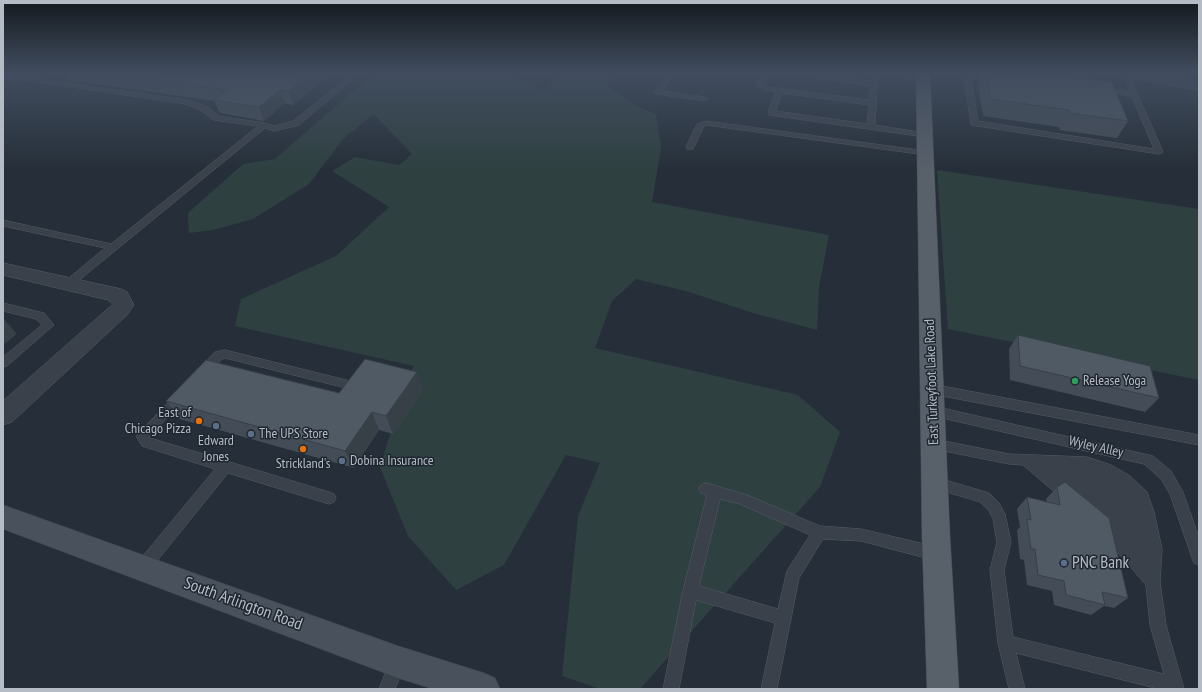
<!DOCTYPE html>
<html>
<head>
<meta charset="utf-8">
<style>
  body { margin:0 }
  #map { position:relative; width:1202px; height:692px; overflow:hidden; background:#262f39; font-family:"PT Sans Narrow",sans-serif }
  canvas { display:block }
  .frame { position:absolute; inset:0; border:4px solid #b5bcc5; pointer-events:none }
</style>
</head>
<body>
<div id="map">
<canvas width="1202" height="692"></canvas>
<div class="frame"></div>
</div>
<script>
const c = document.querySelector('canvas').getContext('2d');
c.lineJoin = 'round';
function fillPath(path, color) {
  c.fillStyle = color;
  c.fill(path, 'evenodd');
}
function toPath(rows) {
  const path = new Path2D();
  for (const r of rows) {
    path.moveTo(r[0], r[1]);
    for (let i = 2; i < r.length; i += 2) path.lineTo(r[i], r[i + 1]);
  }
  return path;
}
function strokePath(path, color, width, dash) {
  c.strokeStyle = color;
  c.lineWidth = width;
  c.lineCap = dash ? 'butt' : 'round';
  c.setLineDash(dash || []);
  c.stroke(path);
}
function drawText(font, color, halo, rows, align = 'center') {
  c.font = font + ' "PT Sans Narrow",sans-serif';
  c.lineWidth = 3;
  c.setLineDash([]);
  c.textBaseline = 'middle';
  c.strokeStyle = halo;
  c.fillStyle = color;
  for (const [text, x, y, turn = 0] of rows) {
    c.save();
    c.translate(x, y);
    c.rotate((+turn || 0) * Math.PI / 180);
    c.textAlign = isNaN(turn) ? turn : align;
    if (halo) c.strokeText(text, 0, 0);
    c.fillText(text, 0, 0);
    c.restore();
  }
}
const green = toPath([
  [373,74,512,74,545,90,556,74,620,74,607,85,635,105,656,114,661,147,652,202,829,235,819,287,817,330,753,313,689,292,636,279,612,301,595,348,798,395,840,432,820,487,640,689,600,689,562,676,578,516,600,463,566,455,504,565,456,590,408,536,380,467,408,376,414,366,235,326,241,299,336,256,389,207,332,171,355,157,399,165,412,154,374,114,344,138,309,184,253,219,213,230,189,233,188,213,243,164,275,159],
  [937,170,1199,209,1199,380,948,329]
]);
const lane = toPath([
  [3,74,188,100,208,107,219,116,264,123,275,126,293,121,352,74,359,74,299,125,274,131,265,128,72,286,68,287,64,286,63,284,64,282,105,248,3,226,3,220,111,244,258,126,214,120,202,111,186,104,3,77,3,74],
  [666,74,672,74,663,91,704,97,708,99,704,101,656,94,655,92,666,74],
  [759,74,765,74,763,83,770,87,869,100,871,86,804,76,801,74,819,74,871,81,872,74,878,74,875,125,925,133,929,135,925,137,769,115,768,113,775,92,766,90,757,85,759,74],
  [782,93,869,105,867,124,776,111,782,93],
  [882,74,899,74,927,80,924,82,882,74],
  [970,74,981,74,971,78,978,121,1154,149,1132,97,1098,89,1102,87,1130,92,1123,74,1129,74,1163,152,1159,154,971,125,964,77,970,74],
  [706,121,926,151,930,153,926,155,706,125,704,126,693,149,687,149,686,147,697,124,706,121],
  [3,303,44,313,54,325,7,366,3,367,3,357,42,325,36,319,3,311,3,303],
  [225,350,346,380,350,381,352,384,350,387,346,388,225,358,222,359,207,375,199,375,197,372,199,369,215,352,225,350],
  [932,384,1199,435,1199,445,932,394,928,392,926,389,928,386,932,384],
  [181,391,185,393,187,396,185,399,149,437,150,438,329,492,334,494,336,498,334,502,329,504,228,473,148,572,143,574,138,572,136,567,138,562,215,469,142,446,136,436,177,393,181,391],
  [933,406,1153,456,1171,471,1183,492,1199,538,1199,565,1194,563,1192,558,1170,494,1161,479,1144,464,933,416,929,414,927,411,929,408,933,406],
  [934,439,1009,454,1087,457,1111,465,1130,476,1147,492,1154,512,1162,549,1160,582,1166,625,1184,689,1159,689,1016,653,1025,689,1009,689,998,643,990,570,997,542,993,519,989,511,980,502,930,487,928,483,930,479,935,477,989,493,999,503,1005,514,1011,542,1004,570,1013,637,1164,674,1150,625,1146,585,1097,528,1095,524,1099,519,1075,498,1074,500,1069,502,1064,500,1023,465,1009,464,934,449,930,448,928,444,930,440,934,439],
  [706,483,747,495,820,526,861,529,937,547,942,549,944,554,942,559,937,561,861,541,823,539,799,578,777,689,761,689,775,623,696,600,679,689,663,689,683,591,707,495,701,493,699,489,701,485,706,483],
  [720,499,740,504,810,535,787,571,778,609,699,586,720,499],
  [398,654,404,656,406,662,395,689,379,689,392,656,398,654]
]);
const street = toPath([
  [1121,74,1153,74,1199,82,1199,90,1128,78,1123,77,1121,74],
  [3,263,121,289,127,292,134,305,127,315,12,422,3,425,3,401,113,304,108,300,3,275,3,263]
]);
const secondary = toPath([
  [3,505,398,646,484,673,495,678,500,689,433,689,398,678,3,529,3,505]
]);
const primary = toPath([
  [916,74,930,74,950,537,959,689,927,689,922,537,916,74]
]);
const wall = toPath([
  [66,74,330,74,293,105,285,103,264,121,220,113,214,101,69,80],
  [982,74,1048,74,1128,121,1117,138,1060,130,1059,127,983,116,978,83],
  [1018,335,1159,398,1145,412,1010,380,1009,349],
  [417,372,423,391,393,434,379,430,354,468,180,419,166,401,339,393],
  [1057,487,1128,598,1114,608,1104,606,1091,615,1054,605,1052,591,1027,585,1024,560,1020,559,1017,530,1020,527,1017,509,1027,497,1047,502,1046,499]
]);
const shadedWall = toPath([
  [310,74,330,74,293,105,288,91],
  [280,90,285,103,264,121,259,107],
  [4,319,17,334,3,345,3,320],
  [417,372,423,391,393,434,386,416],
  [372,412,379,430,354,468,345,451]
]);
const building = toPath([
  [112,74,310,74,288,91,280,90,259,107,214,100,227,90,112,74],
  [986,74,1048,74,1112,82,1128,121,1070,113,1069,110,991,99,986,74],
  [1018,335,1150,366,1159,398,1020,366,1018,335],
  [365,359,417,372,386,416,372,412,345,451,166,401,206,360,339,393,365,359],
  [1065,482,1109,518,1128,598,1102,592,1105,605,1066,595,1064,581,1038,575,1035,549,1031,549,1027,519,1031,520,1027,497,1060,505,1057,487,1065,482]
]);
const markers = [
  [1075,381,4,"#2e9e5b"],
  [199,421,4,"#e8710a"],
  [216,426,4,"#5c6f8a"],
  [251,434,4,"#5c6f8a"],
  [303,449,4,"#e8710a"],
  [342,461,4,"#5c6f8a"],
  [1064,563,4,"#5c6f8a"]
];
const poiNames = [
  ["Release Yoga",1083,381],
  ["East of",191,413,"right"],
  ["Chicago Pizza",191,429,"right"],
  ["The UPS Store",259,434],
  ["Edward",216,441,"center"],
  ["Jones",216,457,"center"],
  ["Dobina Insurance",350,461],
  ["Strickland's",303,464,"center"]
];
const streetNames = [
  ["East Turkeyfoot Lake Road",932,382,-92],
  ["Wyley Alley",1096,447,13]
];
const nearPoinames = [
  ["PNC Bank",1072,563]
];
const nearStreetnames = [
  ["South Arlington Road",243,604,20]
];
fillPath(green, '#2e4040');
strokePath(lane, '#555c65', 1);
strokePath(street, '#555c65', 1);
strokePath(secondary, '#434a53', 1);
strokePath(primary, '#434a53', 1);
fillPath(lane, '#3a414a');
fillPath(street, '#3a414a');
fillPath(secondary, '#48515c');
fillPath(primary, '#58606a');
fillPath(wall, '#444d57');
fillPath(shadedWall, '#373f47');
fillPath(building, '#4f5a65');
strokePath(building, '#373f47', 1);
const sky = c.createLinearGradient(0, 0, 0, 171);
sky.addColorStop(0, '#151a1f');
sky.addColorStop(0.43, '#414d5f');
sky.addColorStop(1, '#414d5f00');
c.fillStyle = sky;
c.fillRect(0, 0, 1202, 171);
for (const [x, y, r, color] of markers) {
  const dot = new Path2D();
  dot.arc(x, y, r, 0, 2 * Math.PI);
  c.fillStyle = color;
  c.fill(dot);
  strokePath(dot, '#1f262f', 1.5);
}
drawText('14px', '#b5bcc5', '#1f262f', poiNames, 'left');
drawText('14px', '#b5bcc5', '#1f262f', streetNames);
drawText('17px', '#b5bcc5', '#1f262f', nearPoinames, 'left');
drawText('17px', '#b5bcc5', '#1f262f', nearStreetnames);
</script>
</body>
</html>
